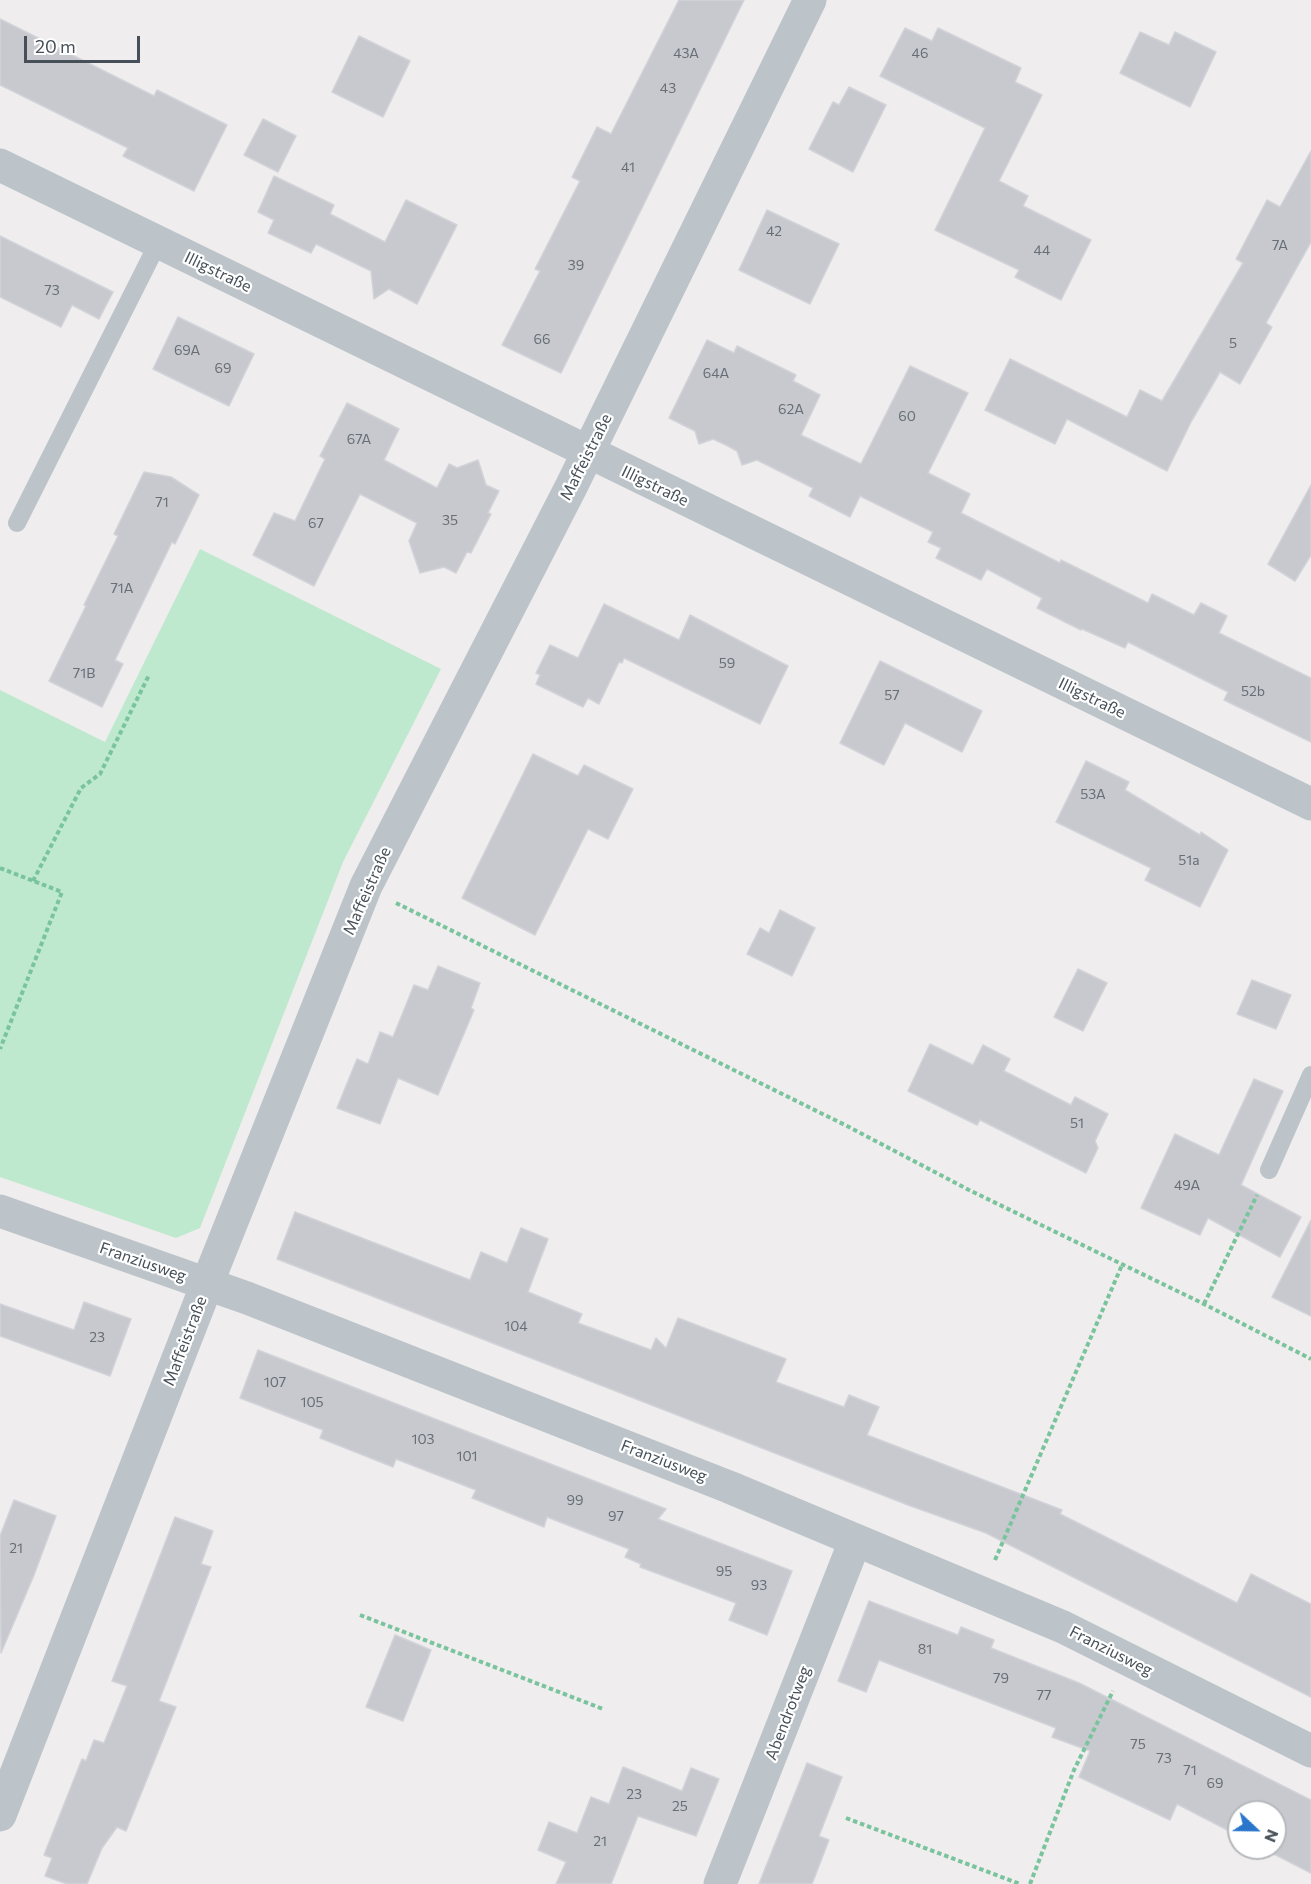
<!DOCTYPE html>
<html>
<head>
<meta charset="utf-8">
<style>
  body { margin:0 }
  #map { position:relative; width:1311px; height:1884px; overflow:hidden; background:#efeded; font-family:Commissioner,sans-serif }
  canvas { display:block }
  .north { position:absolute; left:1227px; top:1800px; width:60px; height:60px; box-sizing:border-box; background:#fff; border:2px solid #b5b9bc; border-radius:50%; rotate:112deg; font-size:16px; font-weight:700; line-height:24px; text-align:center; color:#475058 }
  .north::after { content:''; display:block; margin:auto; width:21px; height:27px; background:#2a76cb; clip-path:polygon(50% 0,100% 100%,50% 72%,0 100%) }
  .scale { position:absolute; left:24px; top:36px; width:116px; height:27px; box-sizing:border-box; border:3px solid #475058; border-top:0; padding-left:8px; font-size:18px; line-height:21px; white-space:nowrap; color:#475058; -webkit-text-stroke:4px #fff; paint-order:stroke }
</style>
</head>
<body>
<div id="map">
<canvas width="1311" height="1884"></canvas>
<div class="north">N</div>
<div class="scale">20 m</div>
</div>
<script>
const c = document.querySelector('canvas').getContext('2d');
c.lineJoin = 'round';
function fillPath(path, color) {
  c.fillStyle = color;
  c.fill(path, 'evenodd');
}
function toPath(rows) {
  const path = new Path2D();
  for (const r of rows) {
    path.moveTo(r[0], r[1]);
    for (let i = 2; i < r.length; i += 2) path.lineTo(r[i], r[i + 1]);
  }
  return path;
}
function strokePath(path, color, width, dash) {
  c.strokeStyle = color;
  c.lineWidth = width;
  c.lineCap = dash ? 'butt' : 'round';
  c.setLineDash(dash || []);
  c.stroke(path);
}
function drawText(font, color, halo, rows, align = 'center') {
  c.font = font + ' Commissioner,sans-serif';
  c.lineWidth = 4.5;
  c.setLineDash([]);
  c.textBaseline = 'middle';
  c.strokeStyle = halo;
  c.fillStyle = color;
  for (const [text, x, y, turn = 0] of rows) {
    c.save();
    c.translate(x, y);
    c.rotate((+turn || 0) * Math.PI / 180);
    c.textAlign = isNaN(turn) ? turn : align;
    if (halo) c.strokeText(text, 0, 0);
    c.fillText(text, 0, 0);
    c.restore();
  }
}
const green = toPath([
  [200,549,441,669,343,862,200,1228,176,1238,0,1177,0,690,105,742]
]);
const building = toPath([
  [679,0,744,0,561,373,502,345,540,271,535,269,580,181,572,177,597,127,611,134,679,0],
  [0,19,154,96,157,90,227,125,194,191,123,156,128,148,0,85,0,19],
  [905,28,932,41,938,28,1021,68,1015,82,1042,95,999,181,1028,196,1023,206,1091,240,1061,300,1015,277,1019,270,935,230,985,128,880,76,905,28],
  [1140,32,1169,45,1175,32,1216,52,1190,107,1120,73,1140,32],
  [359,36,410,61,383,117,332,92,359,36],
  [849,87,886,105,853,172,809,149,833,102,839,105,849,87],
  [263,119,296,136,278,172,244,155,263,119],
  [1311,151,1311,242,1266,323,1272,327,1240,384,1220,372,1191,422,1167,471,1067,419,1055,444,985,410,1010,359,1127,417,1140,390,1162,401,1243,263,1236,259,1267,200,1280,207,1311,151],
  [274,176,334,205,330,214,385,242,406,200,457,225,417,304,389,289,374,299,371,271,316,244,311,253,268,233,274,220,258,212,274,176],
  [767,210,839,244,810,304,739,270,767,210],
  [0,236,113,292,99,319,72,305,61,327,0,297,0,236],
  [178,317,254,354,229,406,153,369,178,317],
  [707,340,734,353,737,346,796,375,793,381,820,395,801,435,861,464,910,366,968,393,928,473,970,494,961,513,1060,563,1061,560,1148,603,1152,594,1194,615,1201,603,1227,616,1219,633,1311,678,1311,742,1224,700,1228,692,1128,642,1125,648,1082,629,1081,630,1037,608,1042,598,987,569,981,580,936,558,941,548,928,542,933,532,860,496,850,517,809,496,813,488,757,460,742,465,737,451,726,445,713,439,699,444,695,431,669,418,707,340],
  [347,403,399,429,384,460,437,488,449,464,457,468,478,460,486,485,499,491,488,513,491,514,471,553,467,552,456,573,444,567,420,573,409,541,417,523,360,494,314,586,253,555,274,513,295,521,325,459,320,456,347,403],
  [144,472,171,477,199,495,175,544,172,542,115,660,123,664,102,707,49,681,86,606,84,605,118,536,114,534,144,472],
  [1311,485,1311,555,1295,581,1268,564,1311,485],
  [604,604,679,640,690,615,788,666,760,724,624,658,622,663,619,662,599,704,588,698,583,707,536,684,540,675,536,673,550,645,578,658,604,604],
  [880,661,982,711,962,752,905,723,884,765,840,743,880,661],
  [533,754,578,776,584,765,633,789,608,839,588,829,535,935,462,898,533,754],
  [1086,761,1129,782,1125,790,1200,835,1201,832,1228,850,1200,907,1145,880,1151,868,1056,822,1086,761],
  [780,910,815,928,792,976,747,954,760,928,769,933,780,910],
  [438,966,480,983,471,1008,474,1010,438,1095,398,1078,380,1124,337,1108,357,1059,368,1064,380,1032,393,1037,414,985,428,990,438,966],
  [1078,969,1107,983,1083,1031,1054,1017,1078,969],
  [1252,980,1291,995,1276,1029,1237,1014,1252,980],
  [930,1044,973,1065,983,1045,1010,1059,1004,1071,1071,1105,1075,1097,1108,1114,1095,1141,1098,1148,1086,1173,980,1120,977,1125,908,1091,930,1044],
  [1254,1079,1283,1091,1241,1185,1301,1217,1280,1257,1208,1218,1200,1235,1141,1208,1175,1134,1219,1155,1254,1079],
  [295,1212,470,1280,481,1252,507,1263,521,1228,548,1239,528,1292,582,1314,578,1323,651,1350,656,1338,666,1348,678,1318,786,1359,776,1382,844,1407,849,1395,879,1407,867,1435,1062,1510,1060,1514,1237,1603,1251,1574,1311,1604,1311,1697,986,1533,908,1505,277,1259,295,1212],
  [1311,1220,1311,1316,1272,1297,1311,1220],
  [84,1302,131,1319,110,1376,0,1336,0,1304,74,1330,84,1302],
  [258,1350,666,1509,658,1519,792,1571,767,1635,729,1620,736,1603,640,1567,641,1564,625,1557,629,1549,547,1517,544,1527,472,1498,476,1490,396,1459,393,1467,320,1438,323,1430,240,1398,258,1350],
  [14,1500,56,1516,34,1575,1,1653,0,1536,14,1500],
  [175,1517,213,1531,201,1564,211,1567,159,1701,176,1707,126,1831,117,1827,102,1848,87,1884,67,1884,45,1876,52,1858,44,1855,82,1759,86,1761,94,1740,104,1743,127,1686,112,1681,175,1517],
  [869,1601,958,1635,961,1627,994,1640,991,1648,1079,1683,1311,1800,1311,1873,1262,1848,1275,1848,1275,1812,1239,1812,1239,1836,1177,1804,1170,1820,1079,1777,1090,1751,1052,1737,1056,1728,879,1660,866,1692,838,1681,869,1601],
  [395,1635,431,1650,403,1721,366,1707,395,1635],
  [807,1763,842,1777,819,1836,829,1840,812,1884,759,1884,807,1763],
  [623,1767,682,1791,691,1768,719,1779,696,1836,638,1816,611,1884,556,1884,566,1862,538,1850,549,1822,577,1833,591,1797,609,1804,623,1767]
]);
const path = toPath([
  [0,868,62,892,0,1049],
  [33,881,81,788,100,774,149,675],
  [396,903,847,1126,969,1190,1204,1304,1311,1359],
  [1204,1304,1257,1195],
  [995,1560,1122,1265],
  [360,1615,603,1709],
  [846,1818,1020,1884],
  [1030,1884,1074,1770,1113,1691]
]);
const lane = toPath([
  [17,523,158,243],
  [1269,1170,1311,1075]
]);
const street = toPath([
  [0,165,1311,804],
  [0,1211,247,1298,729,1487,1063,1627,1311,1751],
  [0,1815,207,1284,366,886,571,487,810,0],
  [720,1884,855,1541]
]);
const numberNames = [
  ["43A",686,53],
  ["46",920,53],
  ["43",668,88],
  ["41",628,167],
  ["42",774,231],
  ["7A",1280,245],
  ["44",1042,250],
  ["39",576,265],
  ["73",52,290],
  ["66",542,339],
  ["5",1233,343],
  ["69A",187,350],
  ["69",223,368],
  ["64A",716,373],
  ["62A",791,409],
  ["60",907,416],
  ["67A",359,439],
  ["71",162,502],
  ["35",450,520],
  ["67",316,523],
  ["71A",122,588],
  ["59",727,663],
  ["71B",84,673],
  ["52b",1253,691],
  ["57",892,695],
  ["53A",1093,794],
  ["51a",1189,860],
  ["51",1077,1123],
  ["49A",1187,1185],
  ["104",516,1326],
  ["23",97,1337],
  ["107",275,1382],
  ["105",312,1402],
  ["103",423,1439],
  ["101",467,1456],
  ["99",575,1500],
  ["97",616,1516],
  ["21",16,1548],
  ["95",724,1571],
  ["93",759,1585],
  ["81",925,1649],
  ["79",1001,1678],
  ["77",1044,1695],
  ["75",1138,1744],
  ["73",1164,1758],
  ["71",1190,1770],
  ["69",1215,1783],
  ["23",634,1794],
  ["25",680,1806],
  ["21",600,1841]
];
const streetNames = [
  ["Illigstraße",218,272,26],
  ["Maffeistraße",586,457,-63],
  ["Illigstraße",655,486,26],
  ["Illigstraße",1092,698,26],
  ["Maffeistraße",367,891,-66],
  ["Franziusweg",143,1262,19],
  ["Maffeistraße",185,1341,-69],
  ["Franziusweg",664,1461,21],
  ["Franziusweg",1111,1651,27],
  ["Abendrotweg",788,1713,-69]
];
fillPath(green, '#bee9ce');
fillPath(building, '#c7c9cf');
strokePath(building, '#d1d3d8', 1.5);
strokePath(path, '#7ac49d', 4, [4.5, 3]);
strokePath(lane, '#bcc4ca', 18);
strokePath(street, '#bcc4ca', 33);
drawText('14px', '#676e76', null, numberNames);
drawText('16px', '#475058', '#fff', streetNames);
</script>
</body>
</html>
